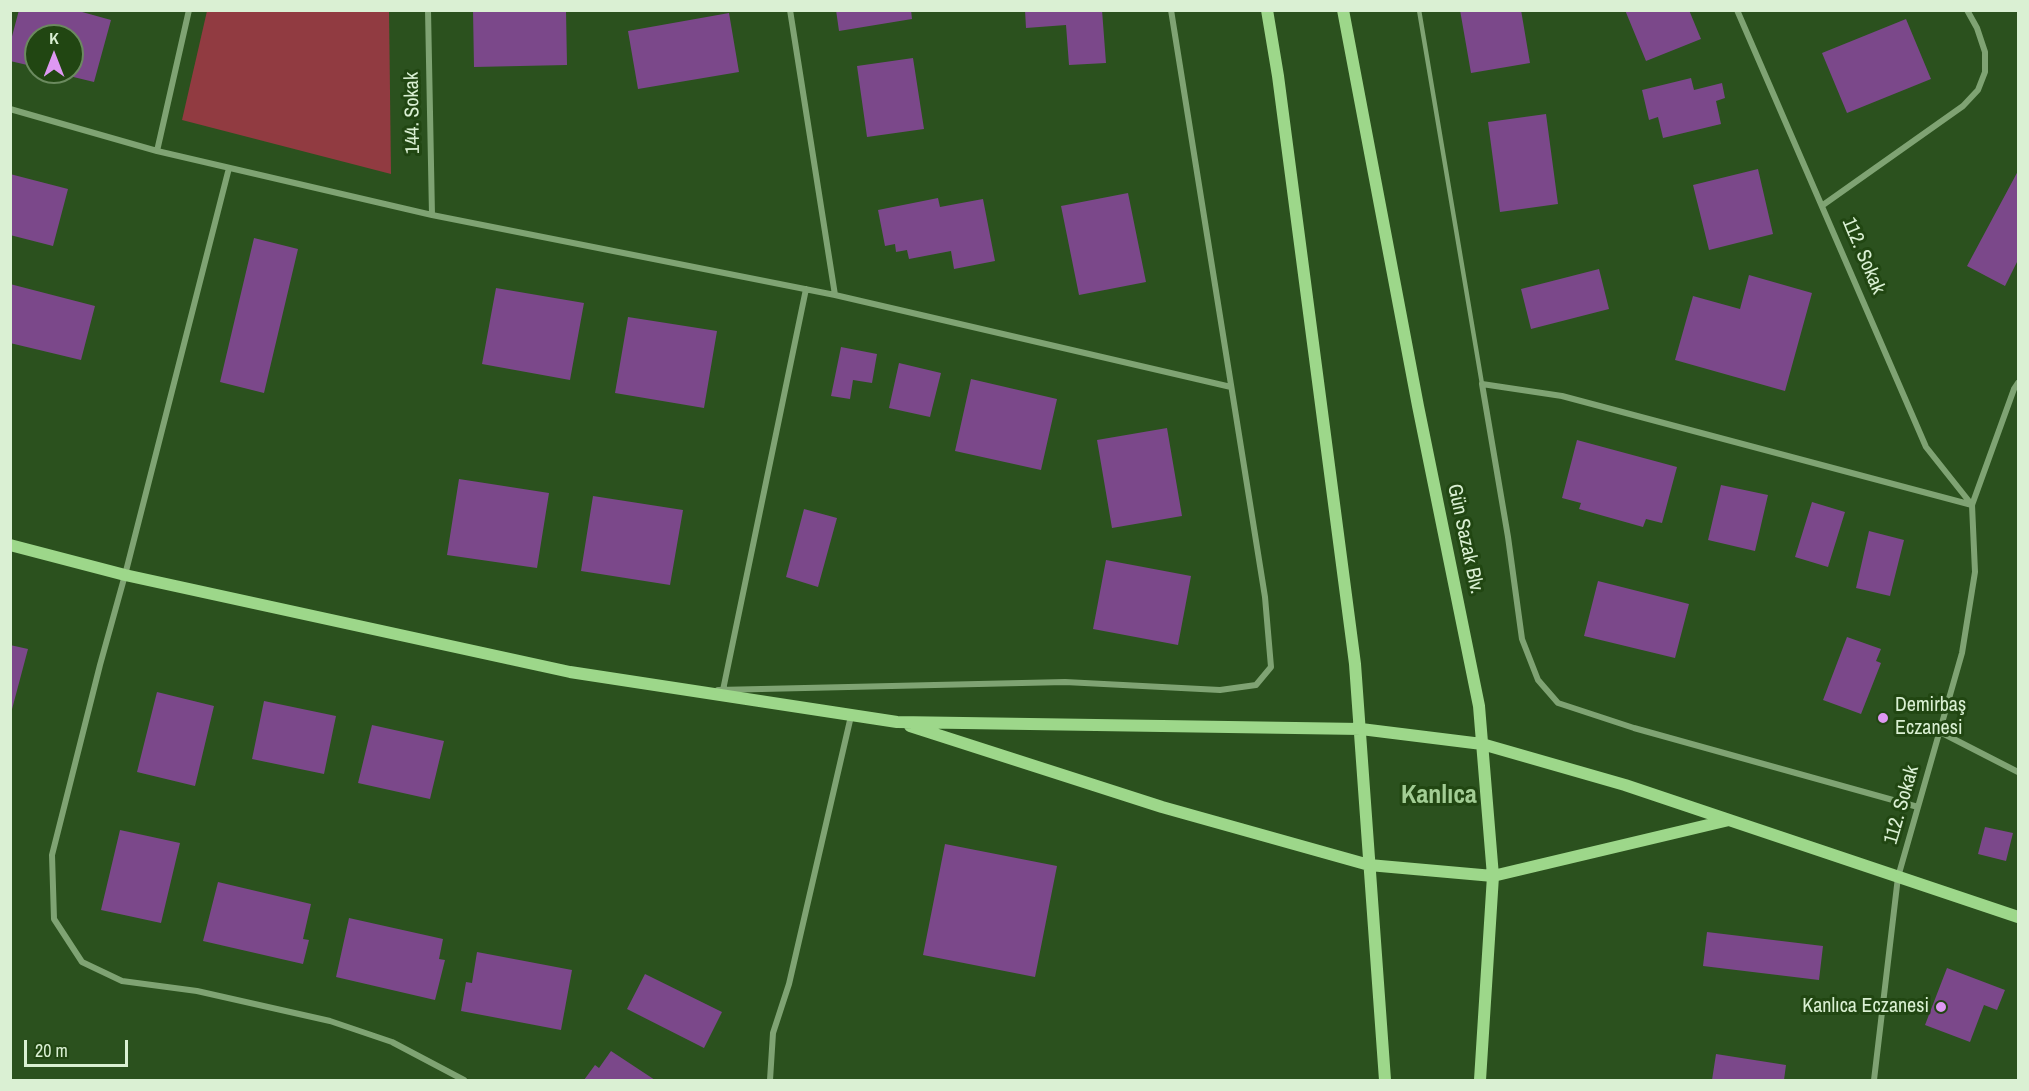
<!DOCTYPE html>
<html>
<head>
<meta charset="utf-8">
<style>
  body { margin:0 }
  #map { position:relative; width:2029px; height:1091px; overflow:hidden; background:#2b511e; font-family:"Archivo Narrow",sans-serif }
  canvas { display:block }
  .frame { position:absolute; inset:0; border:12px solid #daf0d3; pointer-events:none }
  .north { position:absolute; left:24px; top:24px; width:60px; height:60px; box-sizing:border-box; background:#214612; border:2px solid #6b8a5f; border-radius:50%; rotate:0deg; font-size:16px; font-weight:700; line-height:24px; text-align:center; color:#daf0d3 }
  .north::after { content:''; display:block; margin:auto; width:21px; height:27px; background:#de98f2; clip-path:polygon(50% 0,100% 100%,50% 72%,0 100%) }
  .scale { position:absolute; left:24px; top:1040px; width:104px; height:27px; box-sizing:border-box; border:3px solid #daf0d3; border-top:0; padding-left:8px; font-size:18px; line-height:21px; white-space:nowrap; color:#daf0d3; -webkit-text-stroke:4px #214612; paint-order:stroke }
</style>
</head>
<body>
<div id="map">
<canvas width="2029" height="1091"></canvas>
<div class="frame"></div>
<div class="north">K</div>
<div class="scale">20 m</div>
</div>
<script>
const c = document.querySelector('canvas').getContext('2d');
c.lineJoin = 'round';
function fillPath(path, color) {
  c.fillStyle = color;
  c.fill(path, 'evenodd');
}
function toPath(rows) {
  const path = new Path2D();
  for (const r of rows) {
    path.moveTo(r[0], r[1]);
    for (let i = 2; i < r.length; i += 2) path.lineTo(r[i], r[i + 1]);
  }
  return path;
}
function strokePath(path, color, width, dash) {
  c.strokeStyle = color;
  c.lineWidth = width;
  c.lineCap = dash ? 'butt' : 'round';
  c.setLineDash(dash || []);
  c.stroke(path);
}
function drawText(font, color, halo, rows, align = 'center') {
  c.font = font + ' "Archivo Narrow",sans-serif';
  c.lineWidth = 6;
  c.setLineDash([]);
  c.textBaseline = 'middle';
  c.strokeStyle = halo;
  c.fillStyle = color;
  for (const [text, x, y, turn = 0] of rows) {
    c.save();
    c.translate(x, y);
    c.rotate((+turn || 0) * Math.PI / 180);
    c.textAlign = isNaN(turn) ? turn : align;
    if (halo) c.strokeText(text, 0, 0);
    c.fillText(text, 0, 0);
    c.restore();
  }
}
const green = toPath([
  [207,11,389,11,391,174,182,120]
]);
const building = toPath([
  [19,10,75,10,111,20,94,82,57,73,72,72,72,36,36,36,36,67,10,61,10,44],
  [473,10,566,10,567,65,474,67],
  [836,10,911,10,912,19,839,31],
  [1025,10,1102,10,1106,63,1069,65,1066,25,1026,28],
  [1460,10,1521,10,1530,63,1471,73],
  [1625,10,1689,10,1701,39,1646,61],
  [729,13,739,72,638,89,628,31],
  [1906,19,1931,79,1847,113,1822,53],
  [913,58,924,129,867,137,857,66],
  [1691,78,1694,90,1722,83,1725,98,1716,101,1721,124,1663,138,1658,117,1649,120,1642,90],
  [1546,114,1558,204,1500,212,1488,122],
  [1758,169,1773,234,1709,250,1693,185],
  [2018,171,2018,260,2005,286,1967,266],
  [10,174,68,189,53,246,10,235],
  [1128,193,1146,282,1079,295,1061,206],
  [938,198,940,207,983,199,995,261,954,269,951,251,909,259,907,250,896,252,895,244,885,246,878,210],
  [254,238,298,249,264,393,220,382],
  [1599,269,1609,309,1531,329,1521,289],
  [1749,275,1812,293,1785,391,1675,360,1693,296,1740,309],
  [10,284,95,306,81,360,10,343],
  [496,288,584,303,570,380,482,364],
  [628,317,717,331,704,408,615,393],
  [841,347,877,354,872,383,853,380,850,399,831,396],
  [899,363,941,373,930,417,889,408],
  [971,379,1057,399,1041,470,955,451],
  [1167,428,1182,516,1112,528,1097,440],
  [1577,440,1677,467,1662,523,1646,519,1643,527,1579,509,1581,503,1562,498],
  [459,479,549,493,537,568,447,555],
  [1721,485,1768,495,1755,551,1708,540],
  [593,496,683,510,670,585,581,571],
  [1812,502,1845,512,1828,567,1795,557],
  [804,509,837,518,818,587,786,577],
  [1869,531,1904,540,1890,596,1856,588],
  [1106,560,1191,576,1178,645,1093,629],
  [1598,581,1689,604,1675,658,1584,636],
  [1847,637,1881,649,1876,661,1881,663,1861,714,1823,700],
  [10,645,28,649,11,713,10,713],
  [157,692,214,706,195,786,137,772],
  [264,701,336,716,324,774,252,759],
  [372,725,444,741,430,799,358,783],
  [1985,827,2013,833,2006,861,1978,854],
  [120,830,180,843,161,923,101,910],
  [945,844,1057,866,1035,977,923,955],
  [218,882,311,904,303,939,309,940,303,964,203,941],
  [349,918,443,939,439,959,445,960,435,1000,336,977],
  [1707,932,1823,946,1819,980,1703,966],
  [477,952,572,970,561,1030,461,1011,466,982,472,983],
  [1947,968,2005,990,1997,1010,1984,1005,1970,1042,1925,1025],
  [645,974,722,1012,704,1048,627,1009],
  [611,1051,655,1080,584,1080,595,1065,599,1068],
  [1716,1054,1786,1065,1784,1080,1712,1080]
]);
const lane = toPath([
  [1419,10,1482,384]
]);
const street = toPath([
  [428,10,432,215],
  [790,10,835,295],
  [1737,10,1926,447,1972,505],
  [10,109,157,151,432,215,835,295,1231,387],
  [157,151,189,10],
  [229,168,125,575,100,665,52,855,54,919,82,962,122,981,197,991,330,1021,392,1042,464,1080],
  [1823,205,1963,106,1978,90,1985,72,1985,52,1977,28,1967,10],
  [718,690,1065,682,1220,690,1256,685,1271,667,1265,597,1171,10],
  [723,690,806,289],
  [1940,732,2018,772],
  [1918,807,1634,728,1558,703,1538,680,1522,639,1508,537,1482,384,1562,396,1972,505],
  [770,1080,773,1033,789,984,851,716],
  [1874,1080,1898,877,1962,653,1975,572,1972,505,2014,389,2018,383]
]);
const secondary = toPath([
  [1267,10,1278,76,1355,664,1385,1080],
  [1343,10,1418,406,1479,706,1493,876,1480,1080],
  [10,545,125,575,570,672,897,722,1361,729,1482,744,1625,785,2018,917],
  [910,726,1162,807,1369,865,1493,876,1729,820]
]);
const markers = [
  [1883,718,6,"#de98f2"],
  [1941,1007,6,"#de98f2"]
];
const streetNames = [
  ["144. Sokak",413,113,-91],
  ["112. Sokak",1863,256,67],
  ["Gün Sazak Blv.",1465,539,78],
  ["112. Sokak",1902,805,-74]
];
const poiNames = [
  ["Demirbaş",1895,706],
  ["Eczanesi",1895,729],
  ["Kanlıca Eczanesi",1929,1007,"right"]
];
const districtNames = [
  ["Kanlıca",1439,796]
];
fillPath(green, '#913b41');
fillPath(building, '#7b488a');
strokePath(lane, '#7fa373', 4.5);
strokePath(street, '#7fa373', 6);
strokePath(secondary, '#9dd78a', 12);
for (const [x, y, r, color] of markers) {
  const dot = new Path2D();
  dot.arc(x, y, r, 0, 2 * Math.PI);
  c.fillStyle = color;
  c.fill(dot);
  strokePath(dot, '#214612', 2);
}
drawText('20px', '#daf0d3', '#214612', streetNames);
drawText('20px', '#daf0d3', '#214612', poiNames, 'left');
drawText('bold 26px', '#a2cd94', '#214612', districtNames);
</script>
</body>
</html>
